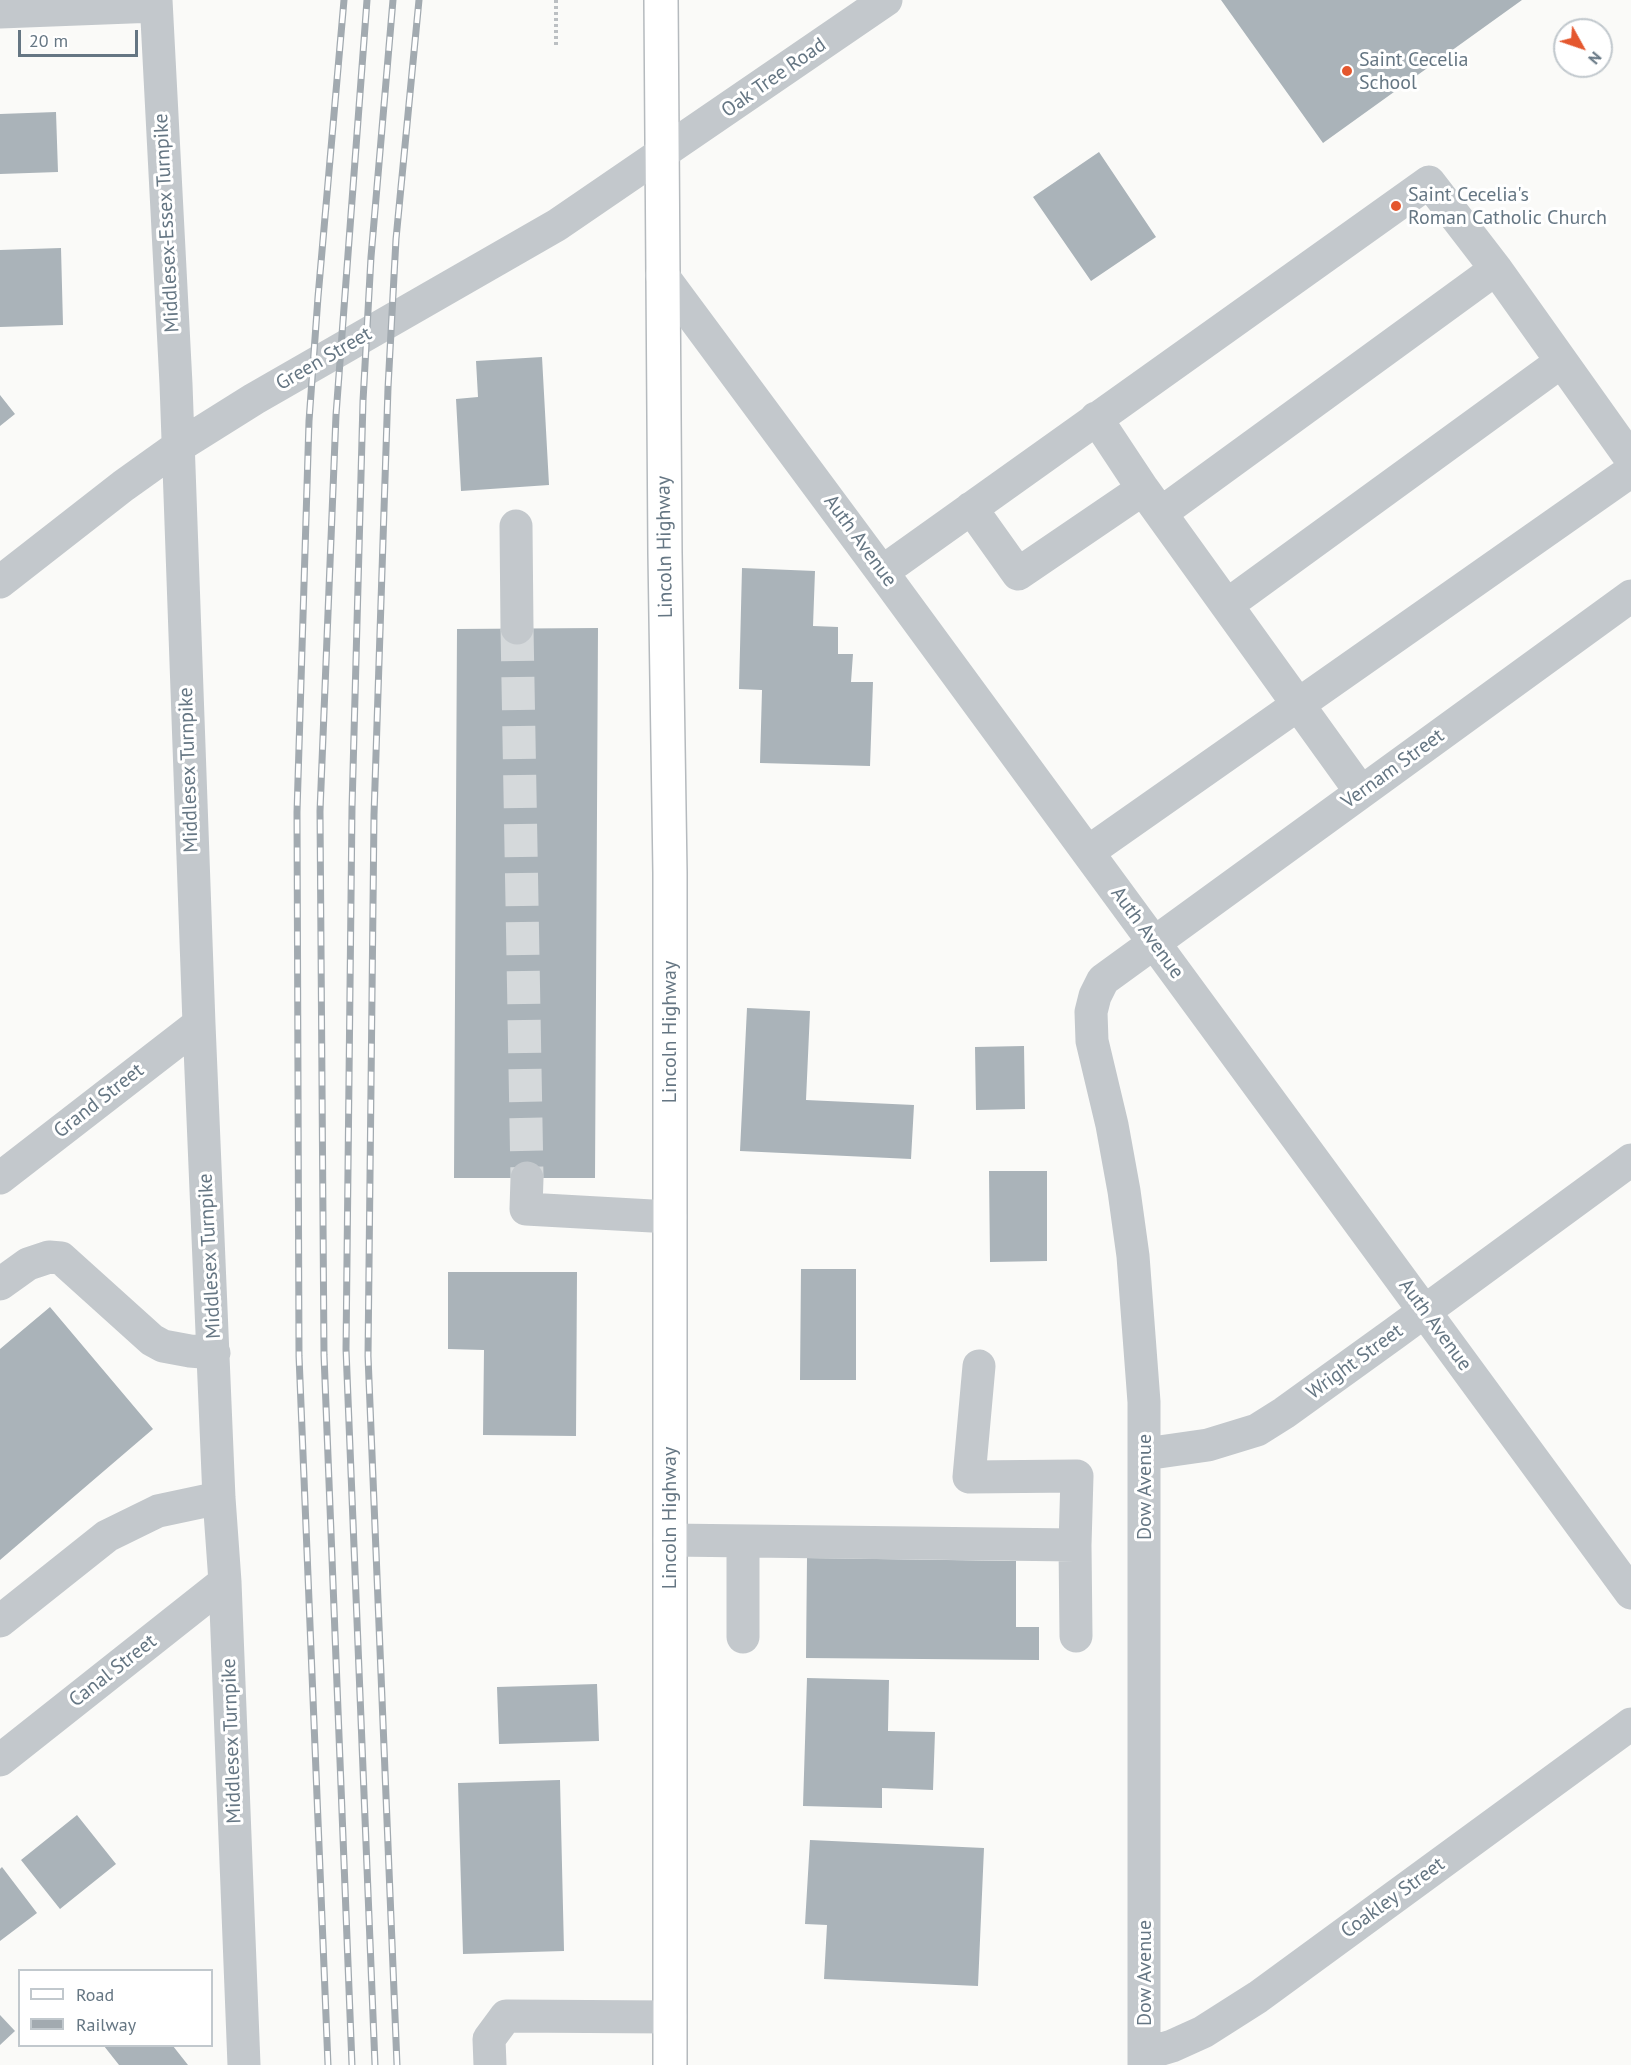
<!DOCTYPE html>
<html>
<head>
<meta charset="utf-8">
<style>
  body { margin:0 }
  #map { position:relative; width:1631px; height:2065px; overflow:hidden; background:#fafaf8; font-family:"PT Sans",sans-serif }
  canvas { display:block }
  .legend { position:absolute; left:18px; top:1969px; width:195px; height:78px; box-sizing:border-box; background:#fff; border:2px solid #c1c8cd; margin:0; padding:8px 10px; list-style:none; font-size:18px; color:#657683 }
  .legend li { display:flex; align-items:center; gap:12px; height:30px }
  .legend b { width:30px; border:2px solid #c1c8cd }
  .north { position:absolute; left:1553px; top:18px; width:60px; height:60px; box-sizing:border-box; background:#fff; border:2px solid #c1c8cd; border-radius:50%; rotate:130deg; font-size:16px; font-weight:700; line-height:24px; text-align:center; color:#657683 }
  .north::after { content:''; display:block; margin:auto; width:21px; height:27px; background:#e4572e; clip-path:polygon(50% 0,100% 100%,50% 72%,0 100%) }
  .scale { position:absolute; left:18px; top:30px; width:120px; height:27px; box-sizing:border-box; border:3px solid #657683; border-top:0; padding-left:8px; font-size:18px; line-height:21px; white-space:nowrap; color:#657683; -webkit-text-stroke:4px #fff; paint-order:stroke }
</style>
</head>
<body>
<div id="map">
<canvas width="1631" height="2065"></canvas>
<ul class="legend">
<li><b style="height:8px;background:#fff"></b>Road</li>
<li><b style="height:8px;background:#a2aab0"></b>Railway</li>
</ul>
<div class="north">N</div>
<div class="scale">20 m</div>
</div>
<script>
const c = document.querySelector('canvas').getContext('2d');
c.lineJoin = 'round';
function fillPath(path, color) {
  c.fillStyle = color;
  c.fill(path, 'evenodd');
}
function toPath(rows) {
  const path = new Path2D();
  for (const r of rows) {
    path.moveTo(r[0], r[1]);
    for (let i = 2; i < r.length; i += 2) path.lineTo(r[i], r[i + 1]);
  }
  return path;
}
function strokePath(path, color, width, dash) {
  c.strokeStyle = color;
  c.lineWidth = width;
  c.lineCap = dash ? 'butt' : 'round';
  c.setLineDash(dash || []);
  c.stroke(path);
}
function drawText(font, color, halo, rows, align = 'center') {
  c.font = font + ' "PT Sans",sans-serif';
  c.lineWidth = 6;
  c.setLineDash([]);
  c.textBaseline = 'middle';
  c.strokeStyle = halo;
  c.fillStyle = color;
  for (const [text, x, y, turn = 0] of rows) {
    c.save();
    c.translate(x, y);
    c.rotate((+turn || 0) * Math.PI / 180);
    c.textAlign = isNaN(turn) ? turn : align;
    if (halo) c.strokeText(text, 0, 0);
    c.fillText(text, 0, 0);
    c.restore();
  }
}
const building = toPath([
  [1221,0,1522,0,1323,143],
  [56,112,58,172,0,174,0,114],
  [1099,152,1156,237,1091,281,1033,197],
  [61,248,63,325,0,327,0,250],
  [542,357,549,485,461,491,456,399,478,397,476,361],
  [0,395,15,414,0,426],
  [742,568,815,571,813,626,838,627,838,654,853,654,851,682,873,682,870,766,760,763,762,690,739,689],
  [598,628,595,1178,454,1178,457,629],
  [747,1008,810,1011,806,1100,914,1105,911,1159,740,1151],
  [1024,1046,1025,1109,976,1110,975,1047],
  [989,1171,1047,1171,1047,1261,990,1262],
  [801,1269,856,1269,856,1380,800,1380],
  [448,1272,577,1272,576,1436,483,1435,484,1350,448,1349],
  [50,1307,153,1429,0,1560,0,1349],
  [807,1558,1016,1561,1016,1627,1039,1627,1039,1660,806,1658],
  [807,1678,889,1680,888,1731,935,1732,933,1790,882,1788,882,1808,803,1806],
  [597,1684,599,1741,499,1744,497,1687],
  [560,1780,564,1951,463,1954,458,1783],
  [77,1815,116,1864,60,1909,21,1860],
  [810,1840,984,1848,978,1986,824,1979,827,1925,805,1924],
  [2,1867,37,1913,0,1941,0,1869],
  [0,2015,15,2031,0,2045],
  [104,2046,173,2046,188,2065,119,2065]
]);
const minorTunnel = toPath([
  [517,628,527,1178]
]);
const path = toPath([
  [556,0,556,47]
]);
const minor = toPath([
  [156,0,176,384,199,1024,219,1498,225,1582,244,2065],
  [0,12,156,6],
  [662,275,882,572,1631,1593],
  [1096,418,1143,489],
  [971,508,1018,574,1143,489,1361,792],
  [1161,513,1496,269],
  [516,526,517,628],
  [882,572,1429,182,1496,269,1631,459],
  [0,582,123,486,179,446,254,399,557,225,886,0],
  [1227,605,1561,362],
  [1088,852,1631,471],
  [0,1178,199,1024],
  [527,1178,526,1209,670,1217],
  [0,1284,28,1264,49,1257,61,1258,152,1340,163,1346,190,1351,214,1353],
  [979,1366,969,1477,1077,1476,1075,1545],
  [1145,1454,1208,1445,1257,1430,1284,1413,1395,1333,1631,1160],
  [670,1540,1075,1545,1076,1636],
  [0,1621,107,1536,158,1511,219,1498],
  [743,1637,743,1541],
  [0,1760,225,1582],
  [1145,2054,1172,2046,1203,2032,1258,1997,1631,1724],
  [490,2065,489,2039,506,2016,670,2017],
  [1144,2065,1144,1402,1133,1256,1124,1191,1112,1125,1092,1041,1091,1012,1095,996,1103,980,1631,596]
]);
const major = toPath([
  [661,0,665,553,670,873,670,2065]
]);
const rail = toPath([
  [328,2065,299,1356,297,812,309,421,318,297,344,0],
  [352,2065,324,1355,320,811,336,415,367,0],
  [375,2065,346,1349,352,808,363,401,371,257,393,0],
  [397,2065,368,1356,374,815,388,388,396,239,419,0]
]);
const markers = [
  [1347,71,6,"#e4572e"],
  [1396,206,6,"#e4572e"]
];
const poiNames = [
  ["Saint Cecelia",1359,60],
  ["School",1359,83],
  ["Saint Cecelia's",1408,195],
  ["Roman Catholic Church",1408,218]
];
const streetNames = [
  ["Oak Tree Road",774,78,-35],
  ["Middlesex-Essex Turnpike",167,223,-93],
  ["Green Street",324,359,-30],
  ["Auth Avenue",860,541,54],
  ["Lincoln Highway",665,547,-91],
  ["Vernam Street",1393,769,-36],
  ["Middlesex Turnpike",189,770,-92],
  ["Auth Avenue",1147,933,54],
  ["Lincoln Highway",670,1032,-90],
  ["Grand Street",99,1101,-38],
  ["Middlesex Turnpike",210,1256,-93],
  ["Auth Avenue",1435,1325,54],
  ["Wright Street",1355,1362,-36],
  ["Dow Avenue",1145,1487,-90],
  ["Lincoln Highway",670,1518,-90],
  ["Canal Street",113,1671,-38],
  ["Middlesex Turnpike",232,1741,-92],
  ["Coakley Street",1393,1898,-36],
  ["Dow Avenue",1145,1973,-90]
];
fillPath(building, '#aab3b9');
strokePath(minorTunnel, '#d5d9db', 33, [33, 16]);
strokePath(major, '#b5babe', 36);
strokePath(path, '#bbbfc2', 4, [3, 3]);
strokePath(minor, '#c3c8cc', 33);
strokePath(major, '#fff', 33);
strokePath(rail, '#a2aab0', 7);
strokePath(rail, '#fff', 4.5, [14]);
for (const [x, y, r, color] of markers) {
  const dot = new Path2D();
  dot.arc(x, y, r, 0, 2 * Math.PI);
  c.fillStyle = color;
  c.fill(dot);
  strokePath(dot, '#fff', 2);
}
drawText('20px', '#657683', '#fff', poiNames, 'left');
drawText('20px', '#657683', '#fff', streetNames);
</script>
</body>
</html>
